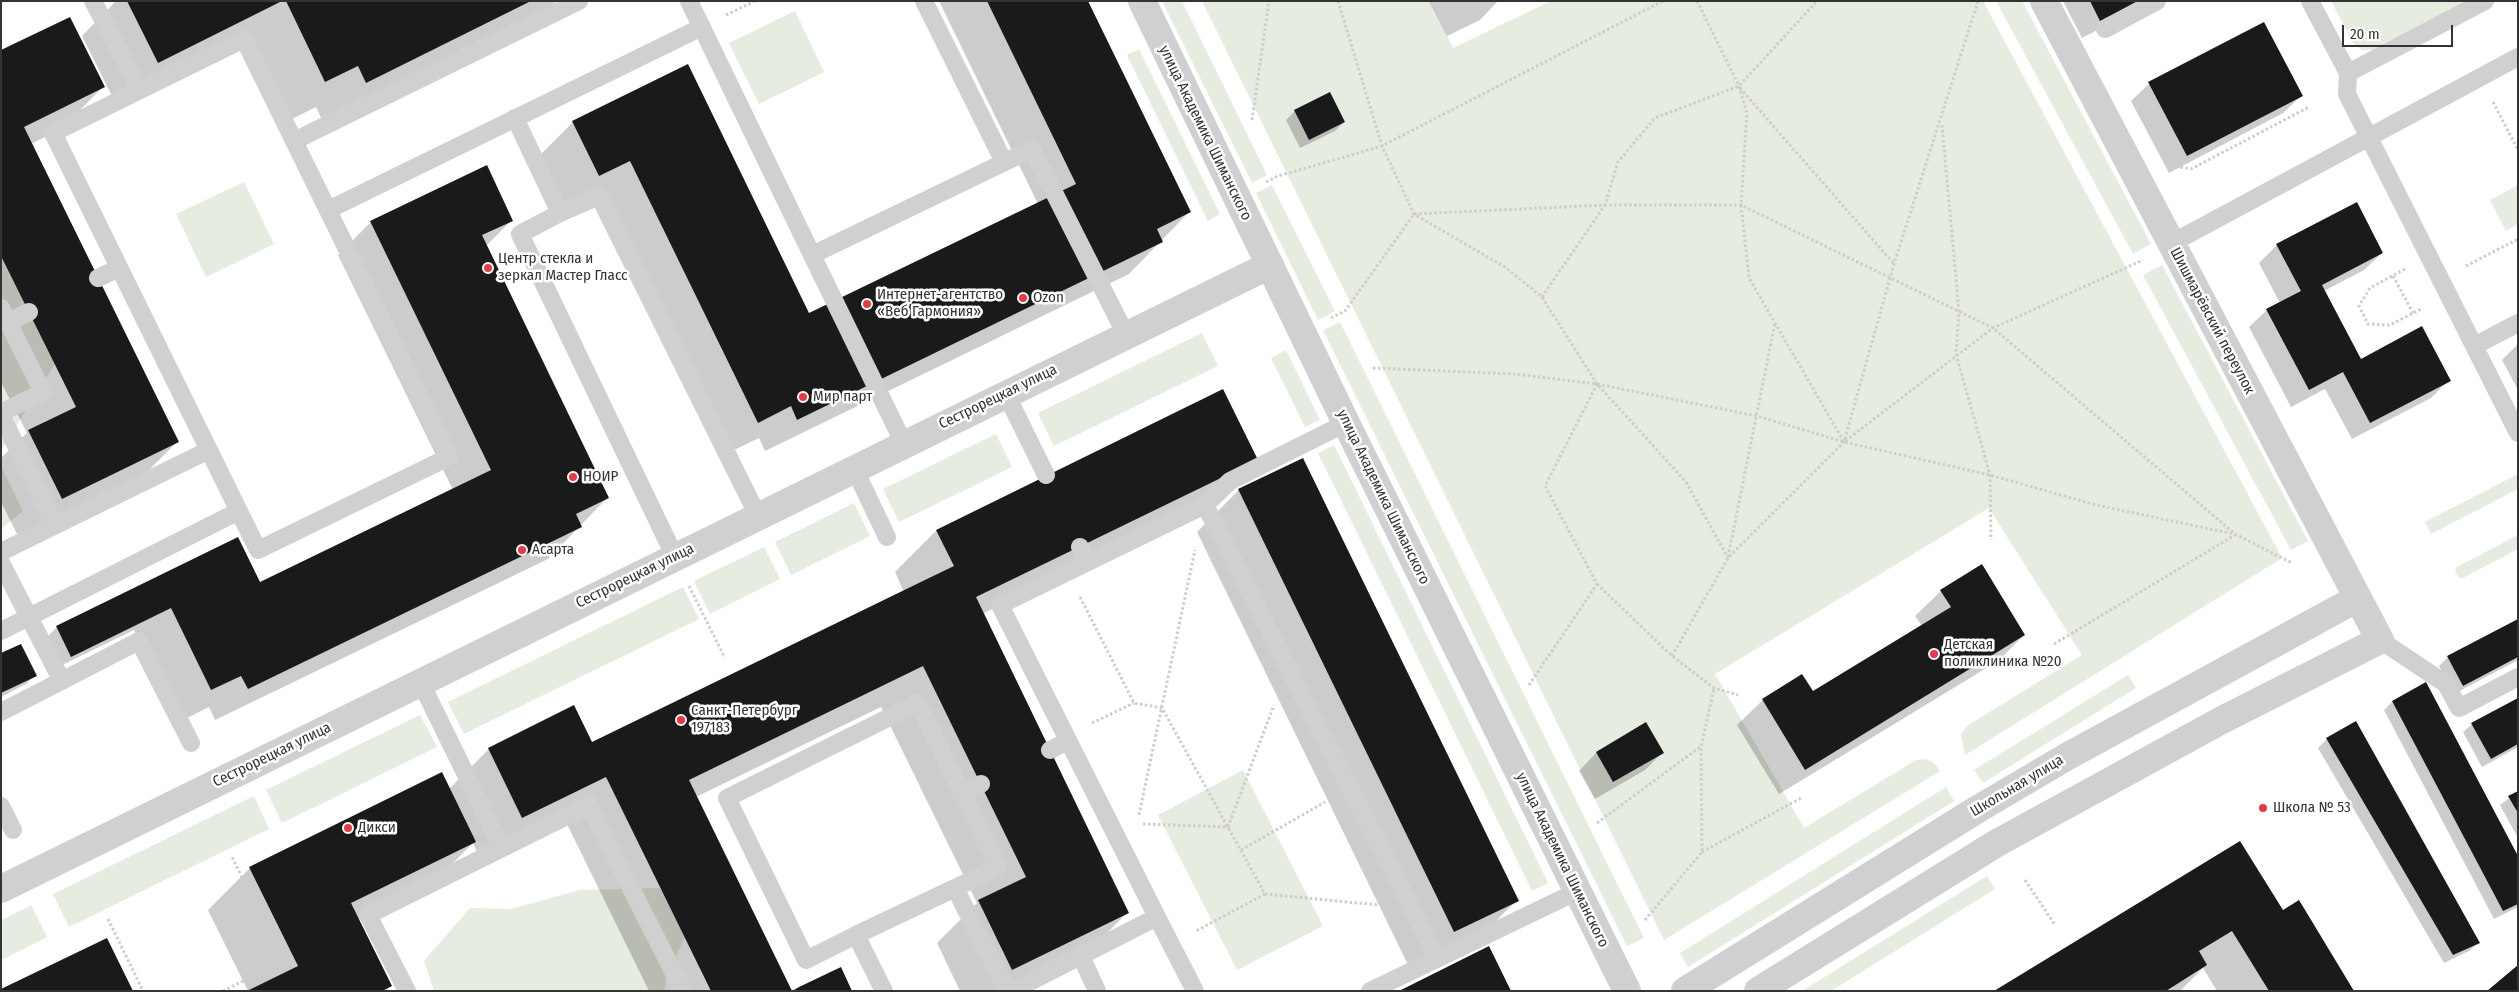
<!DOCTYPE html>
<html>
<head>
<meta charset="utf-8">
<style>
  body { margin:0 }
  #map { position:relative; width:2519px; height:992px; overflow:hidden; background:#fff; font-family:"Fira Sans Condensed",sans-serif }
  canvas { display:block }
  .frame { position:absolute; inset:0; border:2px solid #333; pointer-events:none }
  .scale { position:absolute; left:2342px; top:25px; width:111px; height:22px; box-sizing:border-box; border:2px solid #333; border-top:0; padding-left:6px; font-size:15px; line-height:18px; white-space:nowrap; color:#333; -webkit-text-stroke:4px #fff; paint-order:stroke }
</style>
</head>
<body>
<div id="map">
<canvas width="2519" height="992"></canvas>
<div class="frame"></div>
<div class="scale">20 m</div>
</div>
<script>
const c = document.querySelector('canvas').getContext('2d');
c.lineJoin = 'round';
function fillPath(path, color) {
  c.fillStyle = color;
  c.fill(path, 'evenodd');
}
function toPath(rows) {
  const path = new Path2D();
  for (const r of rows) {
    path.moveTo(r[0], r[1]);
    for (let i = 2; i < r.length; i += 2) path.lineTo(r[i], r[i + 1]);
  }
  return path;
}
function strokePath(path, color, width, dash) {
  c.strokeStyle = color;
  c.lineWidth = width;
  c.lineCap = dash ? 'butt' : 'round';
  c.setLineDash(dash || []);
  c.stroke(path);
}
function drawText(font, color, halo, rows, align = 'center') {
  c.font = font + ' "Fira Sans Condensed",sans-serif';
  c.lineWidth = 5;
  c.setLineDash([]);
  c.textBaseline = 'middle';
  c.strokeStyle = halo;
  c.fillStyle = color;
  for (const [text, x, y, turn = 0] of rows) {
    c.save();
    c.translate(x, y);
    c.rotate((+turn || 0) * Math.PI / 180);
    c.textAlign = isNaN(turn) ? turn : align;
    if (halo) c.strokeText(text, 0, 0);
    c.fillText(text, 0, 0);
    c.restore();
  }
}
const green = toPath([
  [1162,1,1182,1,1267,175,1252,183],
  [1202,1,1430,1,1453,48,1551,1,1983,1,2282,558,1965,755,1961,735,1967,726,2082,655,1989,508,1715,674,1804,828,1916,760,1926,759,1934,763,1940,771,1664,940],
  [1996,1,2022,1,2151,244,2133,254],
  [2331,1,2467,1,2374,50,2362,50,2353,43],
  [795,11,824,72,759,104,729,43],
  [1139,49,1220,214,1208,221,1127,55],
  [244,182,274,244,206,277,176,214],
  [1272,185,1335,311,1318,320,1256,193],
  [2518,185,2518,224,2506,231,2490,200],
  [1,256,55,364,1,450],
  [2162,265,2308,541,2291,550,2143,275],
  [1340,322,1644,938,1627,946,1323,330],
  [1202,333,1218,366,1054,446,1038,413],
  [1286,350,1320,420,1305,427,1271,358],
  [996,434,1012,467,899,522,883,489],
  [1334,445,1548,883,1532,891,1318,453],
  [1,466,23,511,1,529],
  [2518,474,2518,489,2431,534,2425,522],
  [854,503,870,536,791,575,775,542],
  [2518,535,2518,549,2463,578,2459,578,2455,571,2457,567],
  [764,547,780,579,710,614,694,581],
  [683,587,699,619,464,734,448,702],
  [2128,675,2136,688,1983,783,1974,770],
  [420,715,437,747,282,823,266,790],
  [1243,770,1323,926,1237,970,1158,815],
  [1946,787,1954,801,1688,967,1680,953],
  [254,796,269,829,69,927,53,894],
  [1987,876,1995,889,1831,991,1802,991],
  [660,888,685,937,668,973,664,991,434,991,424,961,470,908,511,909,580,890],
  [31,905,47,937,1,960,1,920]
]);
const shadow = toPath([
  [116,1,556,1,540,17,324,124,316,107,284,123,243,41,116,104,82,36],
  [939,1,1086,1,1189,212,1129,274,765,451,759,438,726,454,598,192,566,208,541,154,573,122,688,66,809,315,1038,204],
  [1429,1,1498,1,1480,20,1447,36],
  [2063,1,2141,1,2130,13,2082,38],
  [1,52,103,87,61,129,31,144,178,441,136,483,20,540,1,502,1,458,27,433,1,382],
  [2149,84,2301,96,2283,113,2169,173,2131,101],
  [1295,111,1344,122,1335,131,1300,148,1286,120],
  [2356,204,2382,253,2364,270,2324,291,2360,361,2449,380,2431,398,2352,439,2325,389,2291,407,2249,327,2267,310,2280,303,2259,263,2277,245],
  [512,220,486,246,608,497,548,559,215,720,209,707,179,722,134,630,62,665,48,636,57,627,259,584,453,490,338,255,371,222],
  [2518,344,2518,390,2502,360],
  [1256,460,1215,502,982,614,1128,912,1086,954,1011,991,960,991,937,943,977,903,881,707,696,797,790,991,649,991,564,818,480,859,473,843,433,883,358,920,391,986,386,991,248,991,208,910,250,868,449,789,489,749,592,744,904,592,895,572,936,531],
  [1239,490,1517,900,1475,942,1412,973,1197,532],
  [1941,591,2024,635,1998,661,1779,794,1737,725,1763,700,1813,693,1922,626,1915,616],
  [2518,620,2518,660,2454,694,2439,666,2448,657],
  [1,655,35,676,26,684,1,697],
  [2518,699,2518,747,2482,767,2463,732,2472,724],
  [2392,702,2518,859,2518,907,2494,919,2384,710],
  [1646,724,1662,753,1645,770,1595,799,1579,771,1596,753],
  [2327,739,2478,943,2469,951,2444,963,2318,748],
  [2518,792,2518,838,2500,805],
  [2282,912,2352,991,2217,991,2203,968,2180,991,1996,991]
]);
const building = toPath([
  [127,1,282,1,158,63],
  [286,1,531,1,366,83,358,66,325,82],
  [987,1,1088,1,1191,212,1157,229,1163,242,1095,275,797,420,791,406,758,423,630,161,599,176,572,121,688,64,809,313,1076,184],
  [2090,1,2138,1,2100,21],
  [70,17,105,87,24,127,179,442,62,499,28,430,76,407,1,256,1,50],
  [2264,22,2303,96,2187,156,2148,82],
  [1330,92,1345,122,1309,140,1294,110],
  [487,165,513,221,482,235,609,498,576,514,582,527,248,689,241,676,211,690,171,608,71,657,56,626,238,537,260,582,491,470,370,221],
  [2357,202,2383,253,2322,285,2333,306,2361,359,2422,326,2451,381,2370,423,2343,372,2309,390,2266,309,2301,291,2276,244],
  [1223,389,1258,460,976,597,1129,913,1012,970,978,900,1026,877,923,666,689,780,792,991,711,991,606,777,522,818,488,748,574,705,592,742,927,579,954,566,936,530],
  [1303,458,1519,901,1454,932,1238,489],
  [1982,564,2025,635,1805,770,1762,699,1802,674,1813,691,1951,607,1940,590],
  [2518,619,2518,657,2463,686,2447,656],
  [21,644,37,676,1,693,1,653],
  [2426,682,2518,856,2518,904,2503,911,2392,701],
  [2518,698,2518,744,2491,759,2471,723],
  [2356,721,2480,943,2453,955,2326,738],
  [1646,722,1664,753,1613,782,1596,752],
  [442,772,476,842,351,903,392,986,382,991,247,991,298,966,249,867],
  [2518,791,2518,813,2508,796],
  [2240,841,2283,910,2299,900,2354,991,2269,991,2232,931,2199,951,2207,965,2166,991,1994,991],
  [107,938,133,991,1,991,1,989],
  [1489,946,1511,991,1399,991],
  [2518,965,2518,991,2487,991],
  [841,967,852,991,792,991,799,987]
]);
const path = toPath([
  [1338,1,1382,146,1414,214,1505,267,1542,297,1597,384,1686,482,1728,558],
  [1697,1,1739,86,1747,113,1741,205,1749,278,1844,442,1993,328,2143,260],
  [726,15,755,1],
  [1740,88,1894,264],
  [2142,91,2181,167,2191,169,2309,107],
  [2493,102,2518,150],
  [1252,120,1269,1],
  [1942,125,1959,312,1956,354,1990,475,1991,540],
  [2148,128,2158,122],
  [1266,182,1278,176,1382,146,1663,1],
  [2466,266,2518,239],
  [2405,269,2370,288,2359,306,2368,324,2390,325,2423,308],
  [2393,276,2413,313],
  [1542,297,1605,205,1618,162,1655,118,1739,86,1817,1],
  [1331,318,1345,311,1414,214,1605,205,1741,205,1993,328,2235,534,2292,563],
  [1373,368,1515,374,1597,384,1757,416,1844,442,1990,475,2096,505,2234,534],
  [1728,557,1775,323],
  [1597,584,1672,656,1714,688,1738,695],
  [689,586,725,658],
  [1080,597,1134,703,1162,708,1265,894,1196,931],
  [2054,644,2235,535],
  [1672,656,1728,558,1844,442,1894,264,1978,1],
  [1529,685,1597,584,1545,486,1597,384],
  [1092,723,1134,703],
  [1139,815,1195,550],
  [1597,823,1700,747],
  [1143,824,1228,827,1274,705],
  [1241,850,1325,802],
  [1702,852,1801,798],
  [2025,880,2055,925],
  [1265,894,1379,905],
  [108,919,143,991],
  [1645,920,1702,852,1701,747,1714,688],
  [223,991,283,961,232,857]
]);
const service = toPath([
  [93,1,140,90],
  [689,1,812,255,1032,149,1126,335],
  [924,1,1004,162],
  [2310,1,2348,73,2347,94,2518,433],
  [2105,29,2157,1],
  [244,39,449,457,258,550,53,133,244,39],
  [2348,73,2485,1],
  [515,118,560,213,599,196,758,516],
  [294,141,579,1],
  [328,210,702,27],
  [560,213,520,234,675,557],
  [2172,243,2518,57],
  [812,255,904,444],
  [98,278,119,268],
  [1,308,43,392,1,413],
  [8,322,29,312],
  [2474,346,2518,323],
  [1006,394,1046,475],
  [1,415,55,525],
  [854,468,887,537],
  [1205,505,1437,958],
  [1080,547,1087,562],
  [1,552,209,450],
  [1,563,62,681],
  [1,631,239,511],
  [2380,640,2446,684,2459,708,2518,677],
  [420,681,502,848],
  [1,712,139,641,191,743],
  [1050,750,1068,741],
  [961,793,981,784],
  [1,806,13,830],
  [1157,917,1195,991],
  [856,935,955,888],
  [1081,956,1097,991],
  [407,991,368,915,589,805,683,991],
  [884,991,856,935,806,960,727,798,918,703,998,867,955,888,1007,991],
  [1012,991,1157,917,1000,605,1205,505,1230,481,1346,423],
  [1370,991,1578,891]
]);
const minor = toPath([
  [1,889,1270,265]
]);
const tertiary = toPath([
  [1142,1,1346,423,1627,991],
  [1685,991,1978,809,2068,756,2358,598],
  [1758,991,1997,843,2222,720,2380,640,2044,1]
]);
const markers = [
  [488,268,5,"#e63946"],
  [1023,298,5,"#e63946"],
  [867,304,5,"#e63946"],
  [803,397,5,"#e63946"],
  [573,477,5,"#e63946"],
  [522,550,5,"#e63946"],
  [1934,654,5,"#e63946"],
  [681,720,5,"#e63946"],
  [2263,808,5,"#e63946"],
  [348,828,5,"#e63946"]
];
const streetNames = [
  ["улица Академика Шиманского",1205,133,64],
  ["Шишмарёвский переулок",2212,321,62],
  ["Сестрорецкая улица",998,397,-26],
  ["улица Академика Шиманского",1383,497,64],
  ["Сестрорецкая улица",635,576,-26],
  ["Сестрорецкая улица",272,755,-26],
  ["Школьная улица",2017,786,-31],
  ["улица Академика Шиманского",1562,860,64]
];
const poiNames = [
  ["Центр стекла и",498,259],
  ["зеркал Мастер Гласс",498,276],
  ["Интернет-агентство",877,295],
  ["«Веб Гармония»",877,312],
  ["Ozon",1033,298],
  ["Мир парт",813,397],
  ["НОИР",583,477],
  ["Асарта",532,550],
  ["Детская",1944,645],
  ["поликлиника №20",1944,662],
  ["Санкт-Петербург",691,711],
  ["197183",691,728],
  ["Школа № 53",2273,808],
  ["Дикси",358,828]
];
fillPath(green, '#e6ecdf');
fillPath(shadow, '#0003');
fillPath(building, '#1a1a1a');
strokePath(path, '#cdcdcd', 3, [2.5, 2.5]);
strokePath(service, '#d0d0d0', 18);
strokePath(minor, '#d0d0d0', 28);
strokePath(tertiary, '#d0d0d0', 28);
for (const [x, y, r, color] of markers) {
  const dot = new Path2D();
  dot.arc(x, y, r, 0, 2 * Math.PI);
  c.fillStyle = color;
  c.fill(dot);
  strokePath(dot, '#fff', 2);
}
drawText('15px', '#333', '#fff', streetNames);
drawText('15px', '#333', '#fff', poiNames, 'left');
</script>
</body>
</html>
